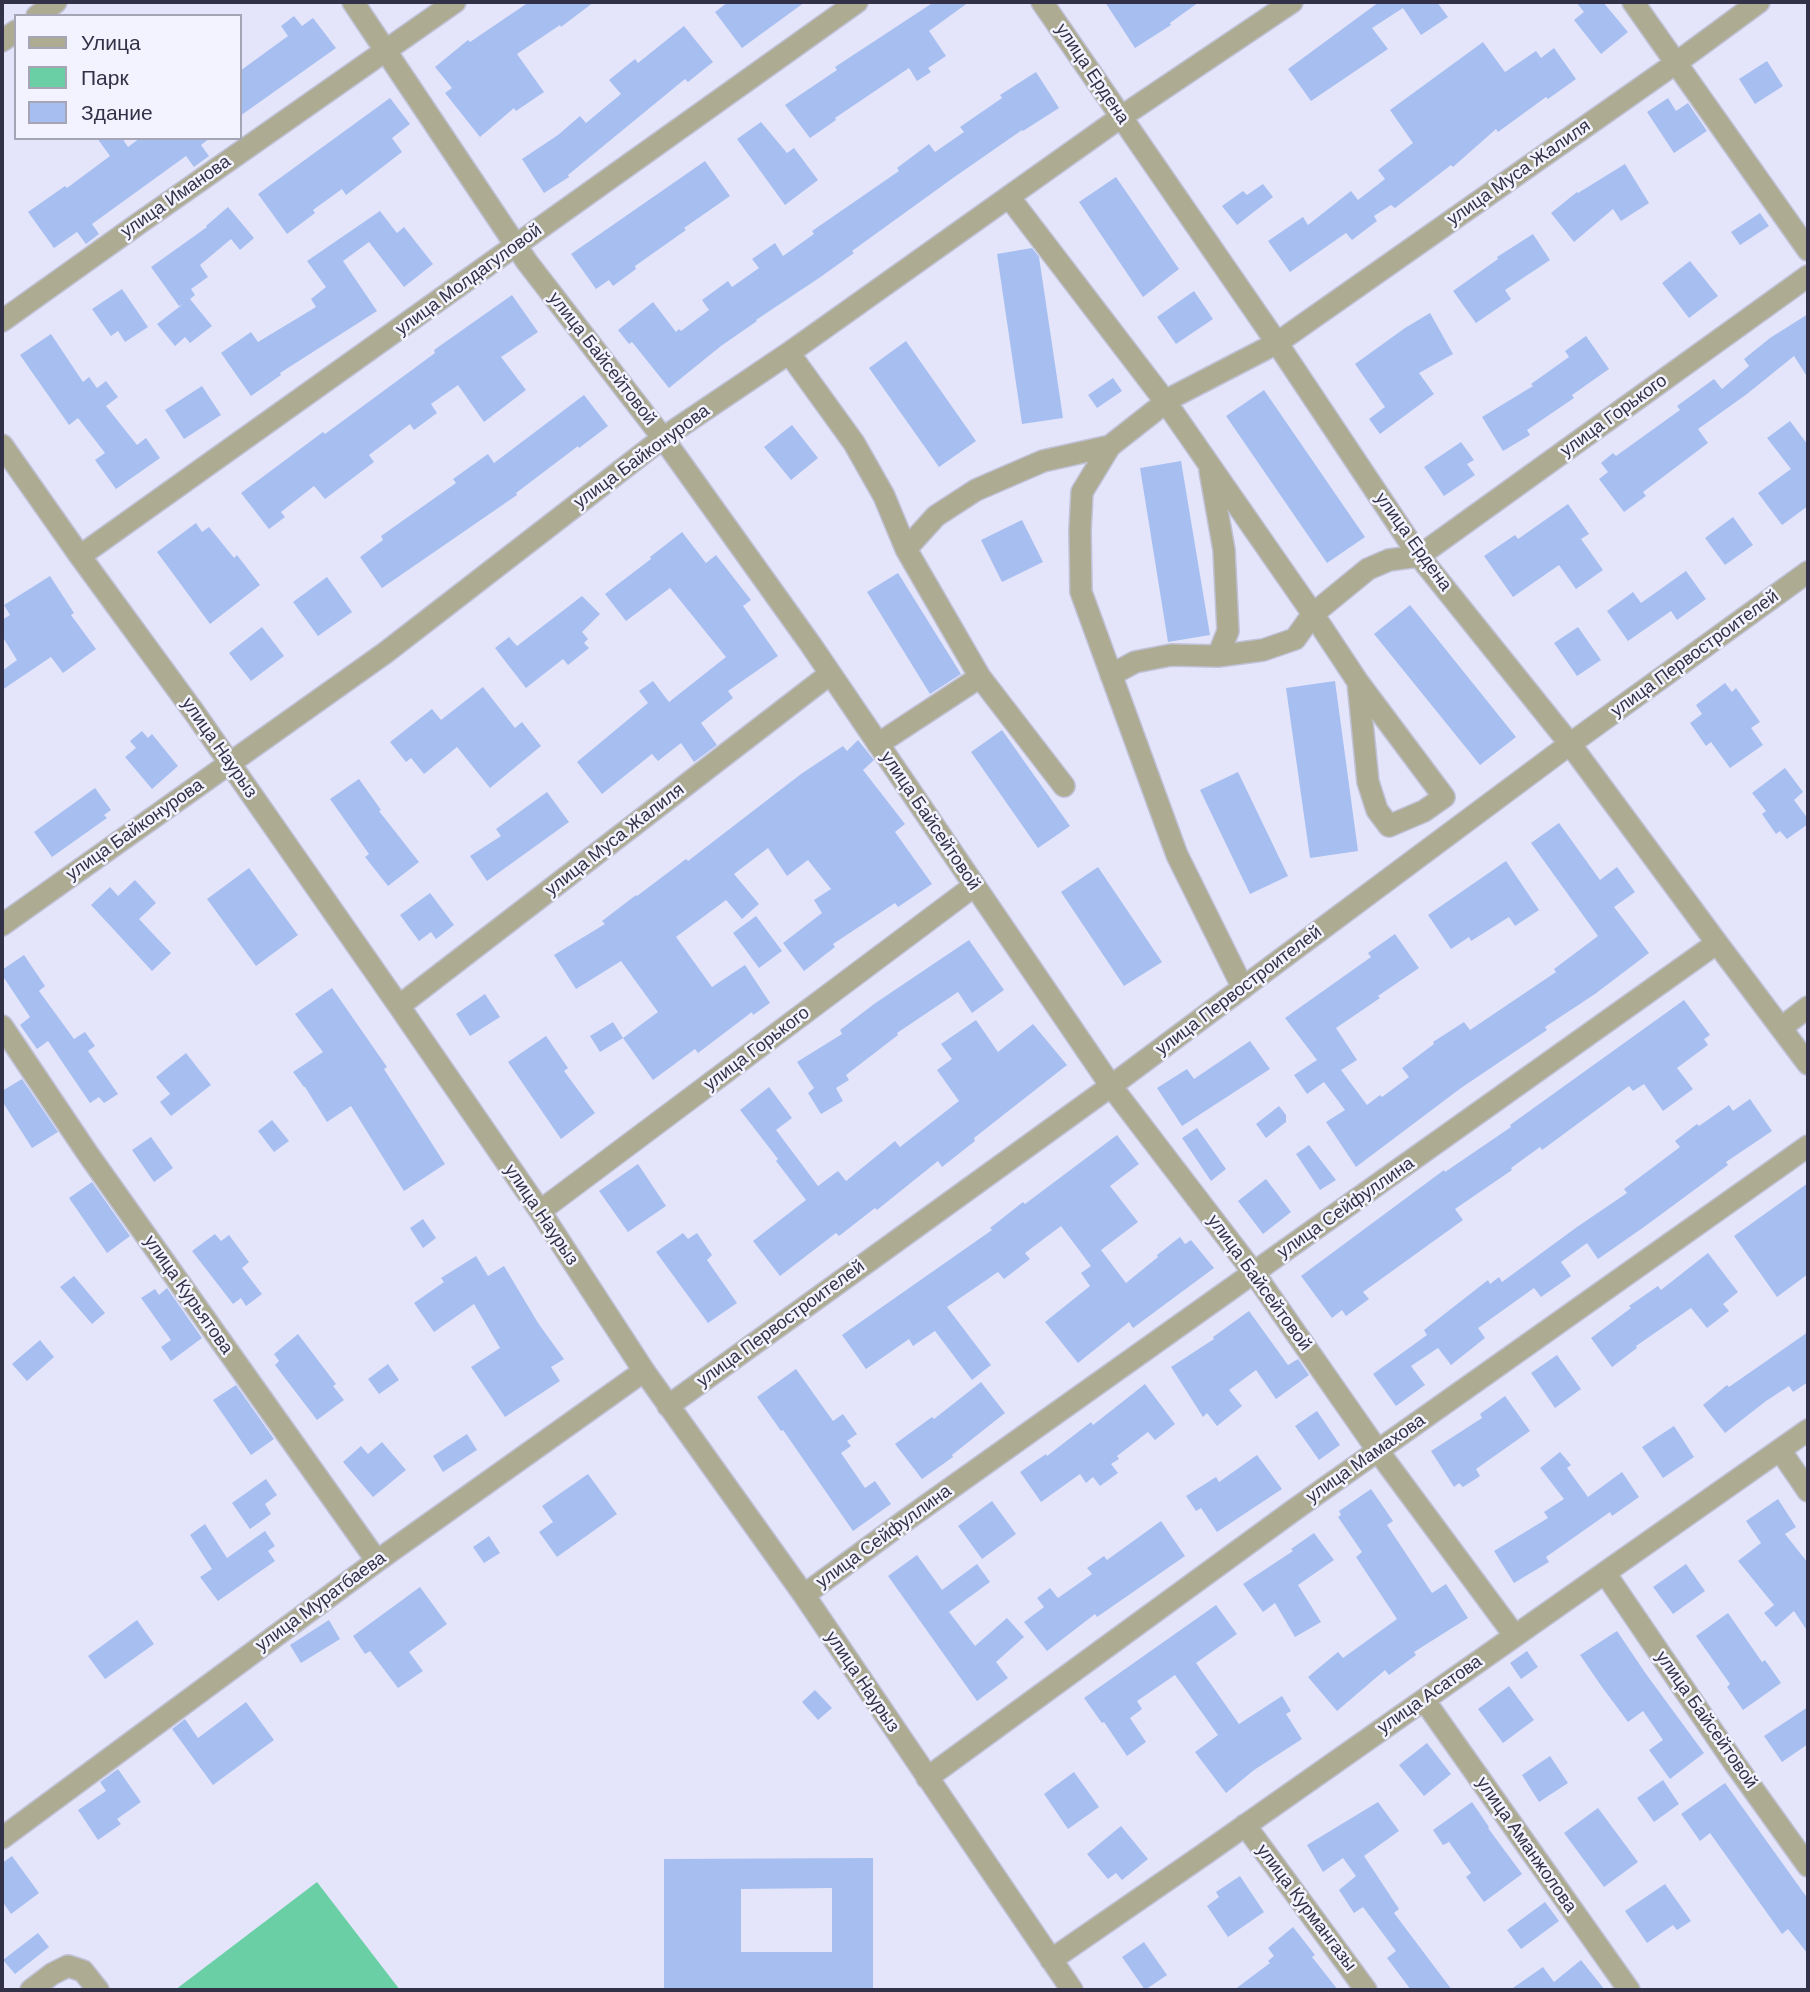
<!DOCTYPE html>
<html>
<head>
<meta charset="utf-8">
<style>
  body { margin:0 }
  #map { position:relative; width:1810px; height:1992px; overflow:hidden; background:#e4e5fb; font-family:Helvetica,sans-serif }
  canvas { display:block }
  .frame { position:absolute; inset:0; border:4px solid #323147; pointer-events:none }
  .legend { position:absolute; left:14px; top:14px; width:228px; height:126px; box-sizing:border-box; background:#f3f3ff; border:2px solid #a6a5b5; margin:0; padding:9px 12px; list-style:none; font-size:21px; color:#323147 }
  .legend li { display:flex; align-items:center; gap:14px; height:35px }
  .legend b { width:35px; border:2px solid #a6a5b5 }
</style>
</head>
<body>
<div id="map">
<canvas width="1810" height="1992"></canvas>
<div class="frame"></div>
<ul class="legend">
<li><b style="height:9px;background:#adac93"></b>Улица</li>
<li><b style="height:19px;background:#6bcfa5"></b>Парк</li>
<li><b style="height:19px;background:#a6bff0"></b>Здание</li>
</ul>
</div>
<script>
const c = document.querySelector('canvas').getContext('2d');
c.lineJoin = 'round';
function fillPath(path, color) {
  c.fillStyle = color;
  c.fill(path, 'evenodd');
}
function toPath(rows) {
  const path = new Path2D();
  for (const r of rows) {
    path.moveTo(r[0], r[1]);
    for (let i = 2; i < r.length; i += 2) path.lineTo(r[i], r[i + 1]);
  }
  return path;
}
function strokePath(path, color, width, dash) {
  c.strokeStyle = color;
  c.lineWidth = width;
  c.lineCap = dash ? 'butt' : 'round';
  c.setLineDash(dash || []);
  c.stroke(path);
}
function drawText(font, color, halo, rows, align = 'center') {
  c.font = font + ' Helvetica,sans-serif';
  c.lineWidth = 5;
  c.setLineDash([]);
  c.textBaseline = 'middle';
  c.strokeStyle = halo;
  c.fillStyle = color;
  for (const [text, x, y, turn = 0] of rows) {
    c.save();
    c.translate(x, y);
    c.rotate((+turn || 0) * Math.PI / 180);
    c.textAlign = isNaN(turn) ? turn : align;
    if (halo) c.strokeText(text, 0, 0);
    c.fillText(text, 0, 0);
    c.restore();
  }
}
const green = toPath([
  [317,1882,400,1990,175,1990]
]);
const building = toPath([
  [529,2,594,2,561,27,560,25,517,54,544,92,516,111,514,108,480,137,445,93,452,88,435,67,468,40,470,42],
  [728,2,805,2,742,48,715,12],
  [934,2,969,2,929,31,946,56,928,68,931,72,917,81,909,68,835,118,836,120,810,138,785,105,837,70,835,67],
  [1105,2,1199,2,1170,23,1171,25,1135,48],
  [1379,2,1437,2,1448,17,1421,35,1403,8,1372,28,1388,49,1311,101,1288,69],
  [1576,2,1603,2,1628,32,1601,54,1574,20,1584,12],
  [294,16,302,26,313,18,336,48,240,116,240,71,288,36,281,26],
  [684,26,713,62,688,82,685,79,568,175,569,177,544,193,522,159,558,135,580,116,586,123,621,94,609,80,635,59,638,63],
  [1483,42,1505,72,1536,51,1541,58,1554,48,1576,79,1548,99,1546,97,1498,132,1496,129,1453,167,1451,165,1395,208,1391,205,1374,216,1377,221,1352,240,1346,233,1290,272,1268,241,1303,217,1308,225,1351,191,1358,200,1385,179,1378,170,1413,143,1390,110],
  [1767,61,1783,86,1755,104,1739,79],
  [1036,72,1059,108,1023,131,1022,130,953,178,852,251,854,253,819,278,756,320,757,321,721,346,669,388,632,342,629,344,618,330,653,302,676,332,679,329,681,331,709,310,702,300,728,281,732,287,759,268,752,259,775,243,783,256,814,234,812,231,899,171,897,168,929,144,935,152,964,132,960,127,1002,98,1000,95],
  [390,98,410,124,392,138,402,152,346,195,342,189,313,210,315,213,287,234,258,194],
  [1668,98,1676,111,1688,103,1707,131,1674,153,1647,112],
  [761,122,787,153,794,148,818,180,785,205,737,139],
  [97,138,122,138,128,147,140,138,210,138,201,145,209,156,194,167,186,156,92,224,99,234,86,244,77,232,54,248,28,212,65,186,67,188,110,156],
  [705,161,730,196,684,228,686,230,635,266,636,269,613,286,609,280,596,289,571,254],
  [1625,164,1649,203,1621,221,1613,209,1574,242,1551,213,1577,192,1578,193],
  [1116,177,1179,269,1143,297,1079,202],
  [1263,184,1273,197,1237,225,1222,206,1243,191,1247,195],
  [228,207,254,238,240,250,231,239,200,265,208,277,191,289,195,295,190,299,212,326,190,343,185,337,175,346,157,324,183,304,179,306,151,267,207,227,206,226],
  [380,211,397,233,404,227,433,264,404,287,369,242,343,261,377,311,280,373,281,375,251,396,221,353,251,332,258,342,316,307,311,299,326,287,307,261],
  [1760,213,1769,226,1740,245,1731,232],
  [1533,234,1550,260,1505,290,1511,299,1476,323,1453,291,1498,259,1497,257],
  [1032,248,1039,257,1063,418,1022,424,997,254],
  [1690,261,1718,296,1689,318,1662,283],
  [122,289,148,327,125,342,118,331,111,336,92,309],
  [1194,291,1213,319,1176,344,1157,317],
  [512,295,538,332,501,357,526,390,484,422,458,385,431,404,437,413,414,430,410,424,369,455,374,462,325,499,314,486,281,512,285,517,269,529,241,493,323,432,325,434,435,353,434,350],
  [1430,313,1453,354,1419,373,1434,394,1380,434,1369,419,1385,407,1355,364,1405,328],
  [1808,314,1808,378,1794,356,1747,394,1698,429,1708,443,1643,492,1646,496,1624,512,1599,479,1608,472,1601,463,1613,453,1616,456,1680,410,1677,406,1714,379,1722,389,1749,366,1744,359,1770,338],
  [51,334,83,382,89,377,97,388,106,381,118,397,106,406,137,445,146,438,160,458,116,489,95,460,105,453,78,418,69,425,20,355],
  [1586,336,1609,369,1572,395,1574,398,1527,430,1530,435,1503,451,1482,417,1533,386,1531,384,1569,357,1565,351],
  [906,341,976,441,939,467,869,368],
  [1113,378,1122,391,1097,408,1088,395],
  [202,386,221,415,184,439,165,410],
  [1264,390,1365,537,1327,563,1226,416],
  [584,395,608,426,579,448,578,446,516,493,517,495,382,588,360,557,383,540,381,536,456,483,453,479,488,454,494,463],
  [1790,421,1808,445,1808,506,1782,525,1758,493,1791,469,1767,438],
  [792,425,818,458,791,480,764,447],
  [1461,442,1474,460,1467,464,1475,475,1444,496,1424,467],
  [1181,461,1210,635,1168,642,1140,468],
  [1568,504,1589,534,1581,539,1603,570,1576,589,1559,565,1513,597,1484,556,1515,535,1518,539],
  [1733,517,1753,545,1725,565,1705,538],
  [1022,520,1043,562,1002,582,981,540],
  [196,523,202,532,209,527,234,558,237,555,260,585,210,624,157,552],
  [682,532,706,563,716,555,751,600,743,606,778,656,728,691,733,698,701,723,717,745,694,762,681,743,658,761,652,754,602,794,577,762,648,703,639,691,653,681,669,702,726,657,670,588,626,621,605,594,651,559,650,557],
  [1686,571,1706,599,1677,620,1671,611,1628,641,1607,611,1633,592,1641,603],
  [898,573,961,674,930,694,867,592],
  [50,576,74,613,71,615,96,649,63,673,51,657,2,690,2,671,17,660,2,636,2,620,10,615,4,605],
  [327,577,352,612,318,636,293,602],
  [582,596,600,614,582,632,588,639,584,643,589,648,568,665,563,659,526,688,495,648,509,637,517,646],
  [1410,605,1516,737,1480,765,1374,634],
  [262,627,284,656,251,681,229,653],
  [1578,627,1601,660,1577,676,1554,643],
  [1335,681,1358,851,1310,858,1286,688],
  [1725,683,1732,692,1736,688,1760,722,1751,728,1763,745,1730,768,1711,742,1706,746,1690,723,1702,714,1696,705],
  [483,687,515,728,522,722,541,746,490,788,457,747,424,774,411,758,406,762,390,742,432,709,441,720],
  [1002,730,1070,826,1038,848,971,752],
  [142,731,148,738,152,734,178,766,152,789,125,757,136,748,130,741],
  [858,740,874,760,863,770,905,824,895,832,932,884,898,907,895,903,833,944,835,947,804,971,783,943,822,913,814,900,831,889,808,860,787,876,768,848,734,874,759,904,742,919,726,900,676,937,712,987,745,965,770,1003,753,1015,752,1012,698,1053,695,1049,653,1080,623,1038,658,1012,621,961,576,989,554,955,605,924,602,921,636,895,637,896,686,859,688,861,801,774,843,746,847,751],
  [1785,768,1803,792,1794,800,1808,819,1808,824,1787,839,1780,831,1776,834,1762,814,1766,811,1752,793],
  [1238,772,1288,876,1250,894,1200,790],
  [359,779,381,810,379,811,419,862,388,886,365,857,369,854,330,799],
  [95,788,111,810,104,815,107,818,52,857,34,832],
  [547,792,569,822,487,881,470,856,501,836,496,829],
  [1559,823,1600,880,1617,867,1635,892,1614,907,1649,953,1595,994,1545,1027,1547,1030,1461,1088,1356,1167,1326,1122,1345,1110,1324,1082,1307,1094,1294,1075,1317,1060,1285,1018,1371,957,1368,953,1395,934,1419,968,1378,996,1380,998,1336,1028,1357,1060,1341,1070,1367,1105,1380,1095,1382,1097,1409,1077,1402,1068,1434,1044,1433,1042,1464,1022,1470,1030,1556,972,1554,969,1598,936,1531,843],
  [1506,861,1539,910,1515,926,1509,917,1471,941,1469,937,1451,949,1428,915],
  [1098,867,1162,962,1124,986,1061,892],
  [249,868,298,935,256,966,207,899],
  [135,880,156,903,139,919,171,953,152,971,91,905,110,887,118,896],
  [430,893,454,925,436,939,431,932,419,941,400,915],
  [756,916,782,951,759,968,733,933],
  [969,940,1004,990,972,1013,958,992,897,1033,898,1035,846,1075,849,1080,836,1088,843,1101,821,1114,808,1093,814,1088,797,1062,842,1034,840,1030,874,1004],
  [24,955,45,986,39,991,74,1039,85,1032,95,1046,88,1051,118,1094,104,1103,99,1097,90,1103,48,1041,37,1049,20,1025,30,1017,2,975,2,970],
  [332,988,387,1067,384,1069,445,1164,404,1191,351,1106,327,1122,305,1087,304,1087,293,1072,323,1052,295,1014],
  [485,994,500,1017,470,1036,456,1014],
  [1684,1000,1710,1035,1704,1039,1708,1045,1677,1068,1693,1089,1663,1111,1644,1084,1633,1091,1629,1086,1542,1150,1540,1147,1511,1168,1512,1170,1455,1209,1463,1220,1363,1292,1369,1299,1346,1316,1342,1310,1332,1318,1301,1276,1444,1170,1445,1172,1511,1127,1510,1125],
  [976,1020,998,1052,1033,1024,1067,1065,974,1138,975,1141,942,1167,938,1161,877,1210,875,1208,839,1236,836,1233,780,1276,753,1241,806,1200,776,1161,778,1159,740,1110,769,1087,792,1118,776,1130,818,1186,838,1171,846,1181,895,1141,900,1147,959,1101,937,1070,952,1059,941,1044],
  [613,1022,623,1038,600,1052,590,1036],
  [546,1036,568,1068,564,1071,595,1113,561,1139,508,1062],
  [1250,1041,1270,1069,1182,1126,1157,1088,1187,1069,1194,1079],
  [186,1053,211,1085,171,1116,160,1102,170,1094,156,1077],
  [22,1079,58,1132,32,1148,2,1101,2,1091],
  [1750,1099,1772,1131,1726,1162,1728,1165,1644,1227,1598,1259,1587,1243,1561,1262,1571,1276,1541,1297,1534,1288,1478,1328,1485,1338,1451,1365,1438,1348,1411,1366,1425,1385,1396,1406,1373,1374,1427,1335,1424,1330,1488,1280,1490,1284,1499,1277,1502,1282,1577,1227,1627,1193,1624,1189,1680,1147,1675,1141,1697,1124,1699,1126,1729,1105,1733,1111],
  [1279,1106,1286,1115,1286,1122,1266,1138,1256,1124],
  [272,1120,289,1141,274,1152,258,1131],
  [1197,1128,1226,1169,1211,1181,1182,1138],
  [1117,1135,1139,1164,1110,1186,1138,1222,1101,1250,1126,1283,1158,1257,1157,1255,1180,1237,1185,1244,1191,1240,1214,1268,1133,1328,1129,1322,1078,1363,1045,1322,1090,1286,1081,1273,1091,1266,1061,1226,1025,1253,1030,1259,1004,1279,998,1272,947,1307,991,1365,972,1380,935,1331,913,1346,909,1339,866,1369,842,1335,992,1230,990,1228,1023,1202,1025,1204],
  [151,1137,173,1168,154,1182,132,1150],
  [1309,1145,1336,1180,1320,1190,1296,1154],
  [638,1164,666,1206,628,1232,599,1191],
  [1266,1179,1291,1212,1263,1234,1238,1201],
  [92,1182,130,1236,107,1253,69,1198],
  [1808,1183,1808,1274,1777,1297,1734,1236],
  [423,1219,436,1238,423,1248,410,1228],
  [683,1233,688,1239,697,1233,712,1255,707,1260,737,1303,708,1323,656,1252],
  [215,1234,221,1241,229,1235,249,1262,242,1268,262,1294,246,1306,241,1298,233,1304,192,1251],
  [1708,1253,1738,1292,1723,1304,1729,1311,1707,1328,1691,1308,1636,1346,1637,1348,1612,1367,1591,1338,1631,1308,1629,1306,1658,1286,1661,1290],
  [476,1256,488,1276,504,1266,538,1323,564,1359,551,1367,560,1381,505,1417,471,1367,500,1348,474,1304,434,1332,414,1303,444,1282,441,1278],
  [74,1276,105,1313,92,1324,60,1287],
  [167,1288,202,1338,171,1361,161,1347,171,1340,141,1298,155,1289,159,1295],
  [1249,1311,1288,1365,1298,1359,1309,1375,1276,1399,1256,1370,1229,1390,1242,1406,1217,1426,1207,1413,1203,1417,1171,1367,1214,1339,1213,1337],
  [1808,1332,1808,1382,1793,1392,1789,1386,1766,1401,1725,1433,1703,1405,1727,1385,1729,1387],
  [298,1334,336,1384,333,1386,344,1400,317,1420,275,1365,279,1361,274,1354],
  [40,1340,54,1357,27,1381,12,1364],
  [1557,1355,1581,1389,1555,1408,1531,1373],
  [388,1364,399,1380,379,1394,368,1379],
  [796,1369,833,1421,843,1414,857,1434,847,1441,851,1446,841,1453,865,1488,875,1481,891,1504,853,1531,783,1430,781,1431,757,1397],
  [981,1382,1005,1413,952,1455,953,1457,922,1479,895,1444,932,1417,934,1419],
  [1145,1384,1175,1424,1155,1440,1148,1432,1117,1456,1119,1459,1111,1464,1118,1473,1100,1486,1093,1477,1086,1483,1080,1474,1041,1502,1020,1472,1046,1454,1047,1456,1091,1422,1093,1425],
  [236,1385,274,1439,251,1455,213,1400],
  [1505,1396,1530,1431,1476,1469,1480,1476,1463,1487,1459,1483,1454,1487,1431,1451,1482,1418,1480,1414],
  [1317,1411,1340,1445,1319,1460,1295,1426],
  [1674,1426,1694,1457,1663,1478,1642,1447],
  [467,1434,477,1450,443,1472,433,1456],
  [382,1442,406,1470,373,1497,343,1462,361,1446,368,1454],
  [1560,1452,1571,1465,1567,1468,1588,1497,1622,1472,1639,1497,1612,1516,1610,1512,1546,1557,1549,1562,1514,1583,1494,1551,1548,1518,1544,1512,1564,1499,1540,1468],
  [1257,1455,1282,1489,1217,1532,1201,1508,1196,1511,1186,1496,1216,1477,1219,1482],
  [588,1474,617,1514,557,1557,539,1532,553,1522,542,1506],
  [266,1479,277,1495,265,1504,271,1514,250,1529,232,1503],
  [1371,1489,1393,1521,1387,1525,1432,1593,1446,1584,1468,1618,1414,1652,1416,1655,1389,1675,1385,1670,1337,1711,1308,1677,1338,1652,1343,1658,1397,1619,1356,1557,1362,1552,1338,1517,1341,1515,1339,1511],
  [1778,1499,1796,1527,1785,1534,1808,1563,1808,1632,1794,1611,1776,1627,1764,1613,1774,1605,1738,1561,1761,1543,1746,1521],
  [992,1501,1016,1534,982,1559,958,1526],
  [1161,1521,1185,1556,1097,1617,1095,1614,1047,1651,1024,1622,1044,1607,1037,1598,1050,1588,1058,1598,1092,1574,1087,1568,1104,1556,1107,1560],
  [205,1524,227,1558,265,1531,275,1546,268,1551,275,1561,218,1601,200,1577,212,1569,190,1535],
  [1314,1533,1334,1560,1298,1585,1321,1622,1295,1637,1275,1603,1263,1612,1243,1584,1293,1551,1291,1549],
  [489,1536,500,1553,484,1563,473,1547],
  [917,1555,942,1590,977,1564,990,1582,949,1612,975,1646,1007,1618,1024,1637,996,1662,1008,1678,977,1701,888,1576],
  [1686,1564,1705,1591,1673,1614,1653,1587],
  [420,1587,447,1624,409,1652,423,1671,398,1688,370,1651,365,1654,353,1636],
  [1216,1605,1237,1634,1196,1663,1239,1724,1282,1696,1291,1711,1286,1714,1302,1739,1254,1770,1226,1793,1195,1752,1218,1735,1175,1675,1137,1701,1142,1709,1130,1718,1146,1742,1127,1756,1104,1722,1102,1723,1084,1698],
  [1728,1613,1762,1662,1765,1660,1781,1683,1743,1710,1727,1687,1730,1684,1696,1636],
  [137,1620,154,1644,105,1679,88,1656],
  [329,1620,340,1639,301,1663,290,1645],
  [1617,1631,1646,1674,1704,1753,1670,1779,1649,1750,1663,1740,1643,1711,1628,1722,1602,1687,1580,1655],
  [1527,1651,1538,1667,1521,1679,1510,1663],
  [1509,1686,1534,1720,1503,1743,1478,1709],
  [815,1690,832,1708,818,1720,802,1702],
  [246,1702,274,1740,213,1785,172,1729,185,1719,198,1738],
  [1808,1707,1808,1744,1782,1762,1764,1736],
  [1427,1743,1451,1774,1424,1796,1399,1765],
  [1550,1756,1568,1783,1539,1802,1522,1775],
  [118,1769,141,1802,117,1819,121,1824,98,1840,78,1810,106,1791,100,1782],
  [1074,1772,1099,1807,1068,1829,1044,1794],
  [1663,1780,1679,1804,1654,1822,1637,1798],
  [1725,1783,1808,1899,1808,1954,1788,1929,1782,1934,1710,1833,1700,1841,1681,1814],
  [1378,1802,1399,1831,1364,1856,1399,1909,1394,1913,1452,1990,1411,1990,1387,1958,1396,1951,1363,1907,1354,1913,1339,1890,1356,1876,1343,1858,1323,1872,1307,1845],
  [1472,1802,1489,1827,1488,1828,1522,1874,1484,1902,1466,1877,1471,1873,1449,1842,1443,1845,1433,1830],
  [1598,1808,1638,1862,1604,1887,1564,1833],
  [1121,1826,1148,1859,1122,1880,1116,1873,1108,1879,1087,1854],
  [12,1856,39,1893,11,1914,2,1901,2,1863],
  [873,1858,873,1990,664,1990,664,1859],
  [832,1888,832,1952,741,1952,741,1889],
  [1240,1876,1264,1912,1228,1937,1207,1906,1219,1897,1216,1892],
  [1665,1884,1691,1921,1677,1930,1673,1925,1647,1943,1625,1911],
  [1545,1902,1559,1921,1521,1949,1507,1930],
  [1293,1927,1315,1955,1312,1957,1338,1990,1234,1990,1270,1963,1268,1961,1274,1956,1268,1948],
  [38,1933,49,1947,15,1974,3,1960],
  [1144,1942,1167,1975,1145,1990,1122,1957],
  [1581,1960,1605,1990,1510,1990,1543,1967,1554,1982]
]);
const minor = toPath([
  [353,2,527,262,663,438,811,645,1111,1086,1254,1273,1378,1451,1515,1636],
  [1042,2,1277,343,1419,556,1570,744,1717,943,1808,1064],
  [1633,2,1808,250],
  [37,16,56,2],
  [2,41,16,31],
  [1009,197,1165,401,1313,614,1358,682,1444,797,1424,811,1389,826,1377,810,1368,782,1358,682],
  [2,321,138,224,455,2],
  [789,353,854,443,884,496,906,549,980,677,1064,786],
  [1165,401,1277,343,1676,63,1759,2],
  [2,445,80,556,194,712,399,1006,540,1211,644,1371,804,1595,1072,1990],
  [1110,446,1082,492,1080,530,1081,592,1177,855,1243,988],
  [906,549,936,516,976,490,1043,461,1110,446,1166,402],
  [80,556,857,2],
  [1218,656,1263,650,1295,639,1313,614,1368,569,1389,560,1419,556,1808,276],
  [1111,675,1135,662,1171,655,1218,656,1228,631,1224,550,1210,471],
  [878,744,980,677],
  [2,925,385,653,663,438,789,353,1121,117,1292,2],
  [399,1006,830,674],
  [2,1026,88,1154,377,1561],
  [1781,1028,1808,1007],
  [540,1211,974,886],
  [668,1406,1111,1086,1570,744,1808,572],
  [1780,1450,1808,1491],
  [1605,1573,1735,1764,1808,1866],
  [804,1595,906,1520,1717,943],
  [1424,1700,1629,1990],
  [927,1778,1294,1510,1808,1146],
  [1245,1825,1366,1990],
  [2,1838,377,1561,644,1371],
  [1051,1960,1206,1853,1808,1430],
  [31,1990,52,1974,68,1966,83,1971,98,1990]
]);
const streetNames = [
  ["улица Ердена",1092,74,56],
  ["улица Муса Жалиля",1519,173,-35],
  ["улица Иманова",176,197,-35],
  ["улица Молдагуловой",469,280,-36],
  ["улица Байсейтовой",602,359,52],
  ["улица Горького",1614,416,-36],
  ["улица Байконурова",642,457,-36],
  ["улица Ердена",1413,542,54],
  ["улица Первостроителей",1695,654,-36],
  ["улица Наурыз",219,748,55],
  ["улица Байсейтовой",930,821,56],
  ["улица Байконурова",135,830,-35],
  ["улица Муса Жалиля",615,840,-38],
  ["улица Первостроителей",1239,991,-37],
  ["улица Горького",757,1049,-37],
  ["улица Сейфуллина",1346,1208,-35],
  ["улица Наурыз",541,1215,56],
  ["улица Байсейтовой",1259,1283,54],
  ["улица Курьятова",188,1295,55],
  ["улица Первостроителей",781,1324,-36],
  ["улица Мамахова",1366,1459,-35],
  ["улица Сейфуллина",884,1537,-36],
  ["улица Муратбаева",321,1602,-36],
  ["улица Наурыз",862,1682,56],
  ["улица Асатова",1430,1695,-35],
  ["улица Байсейтовой",1706,1720,55],
  ["улица Аманжолова",1526,1845,55],
  ["улица Курмангазы",1306,1908,53]
];
fillPath(green, '#6bcfa5');
fillPath(building, '#a6bff0');
strokePath(minor, '#c0c1d7', 24);
strokePath(minor, '#adac93', 21);
drawText('18px', '#323147', '#f3f3ff', streetNames);
</script>
</body>
</html>
